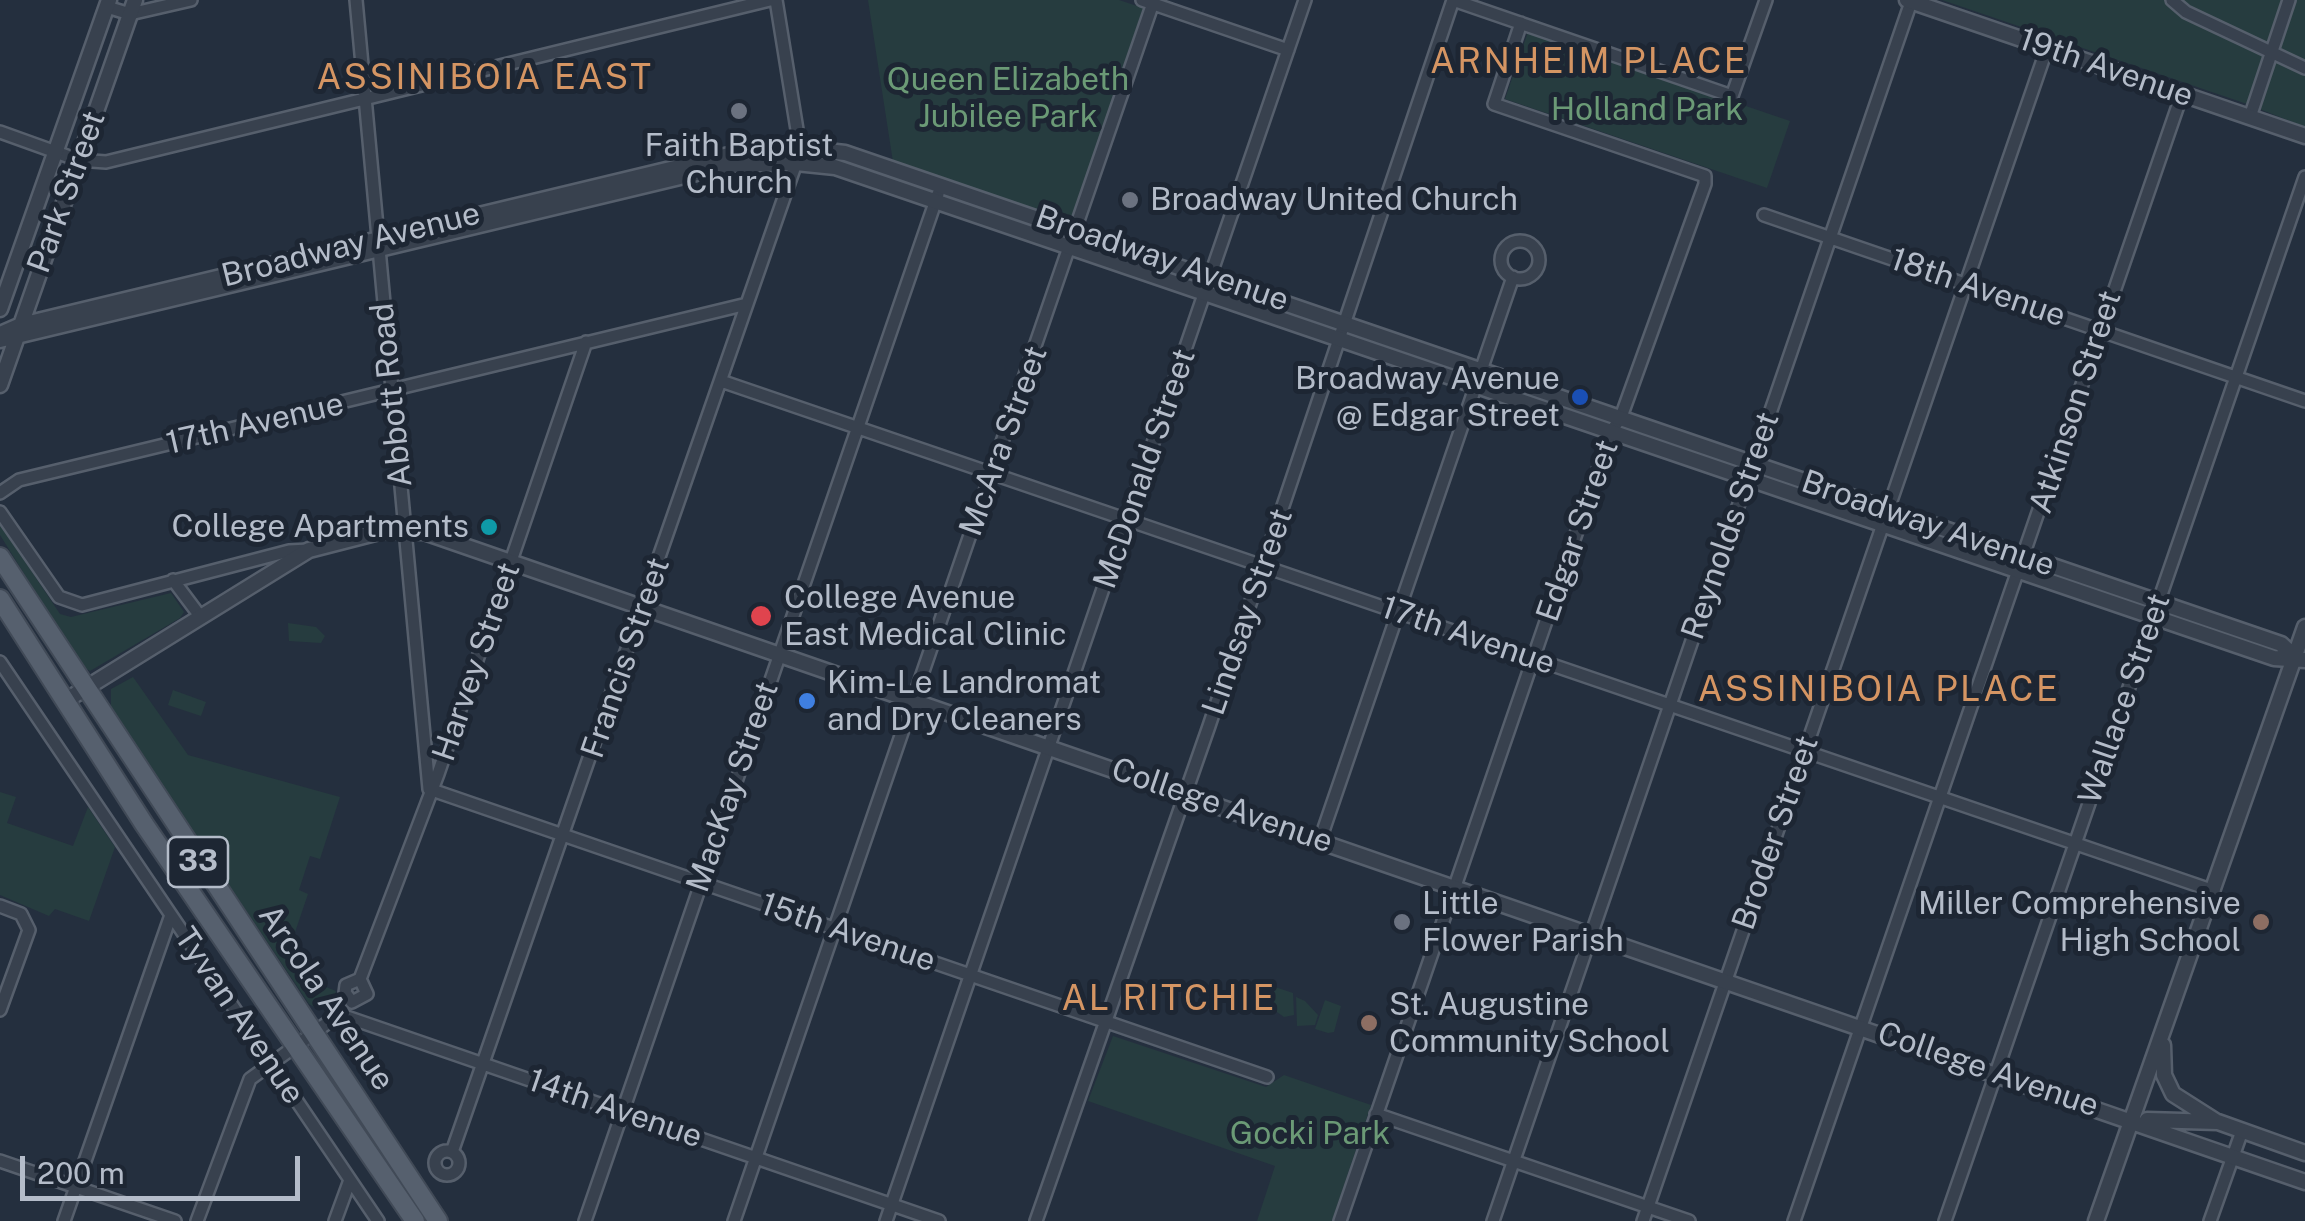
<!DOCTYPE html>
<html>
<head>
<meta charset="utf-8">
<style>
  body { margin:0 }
  #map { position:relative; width:2305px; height:1221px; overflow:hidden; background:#242f3e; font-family:"Public Sans",sans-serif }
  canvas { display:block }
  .scale { position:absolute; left:20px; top:1156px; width:280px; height:45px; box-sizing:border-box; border:5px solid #b4bcc9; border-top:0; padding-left:12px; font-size:30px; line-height:35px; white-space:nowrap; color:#b4bcc9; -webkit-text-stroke:8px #1d2633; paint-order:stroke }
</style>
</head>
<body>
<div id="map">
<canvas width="2305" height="1221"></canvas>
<div class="scale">200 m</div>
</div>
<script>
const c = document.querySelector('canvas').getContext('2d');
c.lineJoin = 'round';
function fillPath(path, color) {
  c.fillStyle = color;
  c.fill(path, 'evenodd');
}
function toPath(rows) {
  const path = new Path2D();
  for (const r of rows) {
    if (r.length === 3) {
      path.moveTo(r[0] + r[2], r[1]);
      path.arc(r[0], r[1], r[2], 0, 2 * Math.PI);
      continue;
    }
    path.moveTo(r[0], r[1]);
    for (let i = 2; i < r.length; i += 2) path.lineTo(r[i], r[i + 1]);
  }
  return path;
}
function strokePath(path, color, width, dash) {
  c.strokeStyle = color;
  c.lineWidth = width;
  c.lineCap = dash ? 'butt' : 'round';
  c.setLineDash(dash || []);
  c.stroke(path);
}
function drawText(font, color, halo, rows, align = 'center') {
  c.font = font + ' "Public Sans",sans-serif';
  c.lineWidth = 10;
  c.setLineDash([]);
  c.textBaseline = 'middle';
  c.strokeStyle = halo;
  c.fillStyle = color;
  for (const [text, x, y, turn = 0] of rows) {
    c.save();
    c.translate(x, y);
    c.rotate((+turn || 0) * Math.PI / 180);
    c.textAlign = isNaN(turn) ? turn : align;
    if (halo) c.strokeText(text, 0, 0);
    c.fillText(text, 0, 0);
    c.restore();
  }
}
const green = toPath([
  [868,0,1119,0,1143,8,1072,225,893,162],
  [1942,0,2305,0,2305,127,2247,104],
  [1528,32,1790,121,1767,188,1505,99],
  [0,524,60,614,71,617,171,593,184,612,180,618,90,671,81,665,0,535],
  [288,623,316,627,325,636,321,643,289,641],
  [133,677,188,755,340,797,320,859,310,856,299,890,308,894,292,941,321,985,336,991,331,1006,317,1009,309,1004,111,710,111,689],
  [173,690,206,702,201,716,168,705],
  [0,792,16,797,7,823,73,846,88,807,115,847,89,921,55,909,49,916,0,895],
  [1272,986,1293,993,1294,1015,1284,1017,1274,1010],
  [1296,997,1305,1001,1318,1015,1315,1025,1297,1026],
  [1325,1000,1341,1006,1334,1032,1328,1033,1315,1029],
  [1113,1036,1266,1087,1284,1075,1371,1105,1332,1221,1257,1221,1275,1166,1088,1101]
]);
const minor = toPath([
  [356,0,429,789],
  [1142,0,1288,50],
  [1453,0,1732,96,1766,0],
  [2172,0,2186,12,2305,68],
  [107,7,130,14,191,0],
  [2250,117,2289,0],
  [0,132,78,160,106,162,770,0],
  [1764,215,2305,401],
  [1520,260,19],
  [721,381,2214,891],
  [0,493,19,480,747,304],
  [0,512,59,597,82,605,289,551,309,550],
  [173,580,200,616],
  [0,662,378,1221],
  [429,789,1267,1077],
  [1320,840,1513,277],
  [0,906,21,914,29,930,0,1010],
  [360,979,367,994,352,1002,345,993,346,985,360,979,438,774,586,342],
  [1376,1114,1689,1221],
  [447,1163,12],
  [452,1152,796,163,800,148,776,0],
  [0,1161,175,1221],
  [64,1221,171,915],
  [197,1221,250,1079,337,1016,344,1016,939,1221],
  [335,1221,350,1180],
  [585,1221,938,194],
  [734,1221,1154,0],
  [886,1221,1305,0],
  [1036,1221,1209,726,1453,0],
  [1340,1221,1611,432,1621,417,1705,184,1705,176,1494,104,1521,23],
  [1493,1221,1911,2],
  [1643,1221,2047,48],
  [1794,1221,2182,94],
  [1945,1221,2305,177],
  [2210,1221,2242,1131]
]);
const tertiary = toPath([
  [1907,0,2305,136],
  [0,309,109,0],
  [0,334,21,325,733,154,800,148,845,153,2281,644,2295,657],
  [0,340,730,165,796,163,835,167,2274,658,2305,660],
  [0,385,135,0],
  [65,701,309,550,383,531,424,532,2305,1182],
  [2163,1045,2164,1075,2173,1094,2217,1122],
  [2147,1120,2218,1122,2305,1153],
  [2096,1221,2305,627]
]);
const primary = toPath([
  [0,557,438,1221],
  [0,599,144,824,415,1221]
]);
const markers = [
  [739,111,10,"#6b7280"],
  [1130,200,10,"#6b7280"],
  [1580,397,10,"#1a4fb4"],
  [489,527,10,"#0f9aa8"],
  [761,616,12,"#e0444e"],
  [807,701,10,"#3f7fe0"],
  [1402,922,10,"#6b7280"],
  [2261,922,10,"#8d6e63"],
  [1369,1023,10,"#8d6e63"]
];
const shields = [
  [198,862,60]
];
const shieldNames = [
  ["33",198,862]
];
const streetNames = [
  ["19th Avenue",2106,68,19],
  ["Park Street",67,192,-70],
  ["Broadway Avenue",351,245,-14],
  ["Broadway Avenue",1162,259,19],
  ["18th Avenue",1978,288,19],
  ["Abbott Road",392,395,-96],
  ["Atkinson Street",2076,402,-72],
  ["17th Avenue",255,424,-13],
  ["McAra Street",1004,441,-70],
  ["McDonald Street",1145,469,-71],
  ["Broadway Avenue",1928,524,19],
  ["Reynolds Street",1731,526,-71],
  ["Edgar Street",1578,531,-71],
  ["Lindsay Street",1248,612,-71],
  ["17th Avenue",1468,636,19],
  ["Francis Street",626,658,-71],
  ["Harvey Street",477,662,-71],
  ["Wallace Street",2125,699,-71],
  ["MacKay Street",733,787,-71],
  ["College Avenue",1222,806,19],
  ["Broder Street",1776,833,-71],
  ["15th Avenue",848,933,19],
  ["Arcola Avenue",326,998,56],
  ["Tyvan Avenue",239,1016,56],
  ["College Avenue",1988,1070,19],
  ["14th Avenue",615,1109,19]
];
const parkNames = [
  ["Queen Elizabeth",1008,80],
  ["Jubilee Park",1008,117],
  ["Holland Park",1647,110],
  ["Gocki Park",1310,1134]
];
const poiNames = [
  ["Faith Baptist",739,146,"center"],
  ["Church",739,183,"center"],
  ["Broadway United Church",1150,200],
  ["Broadway Avenue",1560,379,"right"],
  ["@ Edgar Street",1560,416,"right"],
  ["College Apartments",469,527,"right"],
  ["College Avenue",784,598],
  ["East Medical Clinic",784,635],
  ["Kim-Le Landromat",827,683],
  ["and Dry Cleaners",827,720],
  ["Little",1422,904],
  ["Flower Parish",1422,941],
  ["Miller Comprehensive",2241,904,"right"],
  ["High School",2241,941,"right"],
  ["St. Augustine",1389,1005],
  ["Community School",1389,1042]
];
const neighbourhoodNames = [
  ["ARNHEIM PLACE",1589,62],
  ["ASSINIBOIA EAST",485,78],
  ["ASSINIBOIA PLACE",1879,690],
  ["AL RITCHIE",1169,999]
];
fillPath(green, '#263c3f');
strokePath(minor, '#565f6c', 16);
strokePath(tertiary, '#565f6c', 19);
strokePath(primary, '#414a57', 22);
strokePath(minor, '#38414e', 11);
strokePath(tertiary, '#38414e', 14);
strokePath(primary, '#56606e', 18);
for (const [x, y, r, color] of markers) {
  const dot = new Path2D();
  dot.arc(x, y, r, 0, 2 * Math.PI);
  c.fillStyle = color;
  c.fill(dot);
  strokePath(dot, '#1d2633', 4);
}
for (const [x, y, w] of shields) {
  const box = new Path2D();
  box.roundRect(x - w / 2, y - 25, w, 50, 8);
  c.fillStyle = '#1d2633';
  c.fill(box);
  strokePath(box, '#b4bcc9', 2.5);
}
drawText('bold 30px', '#b4bcc9', null, shieldNames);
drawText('32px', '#b4bcc9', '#1d2633', streetNames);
drawText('32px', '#6b9a76', '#1d2633', parkNames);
drawText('32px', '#b4bcc9', '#1d2633', poiNames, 'left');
c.letterSpacing = '2.5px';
drawText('35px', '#d59563', '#1d2633', neighbourhoodNames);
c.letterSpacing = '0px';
</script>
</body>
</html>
